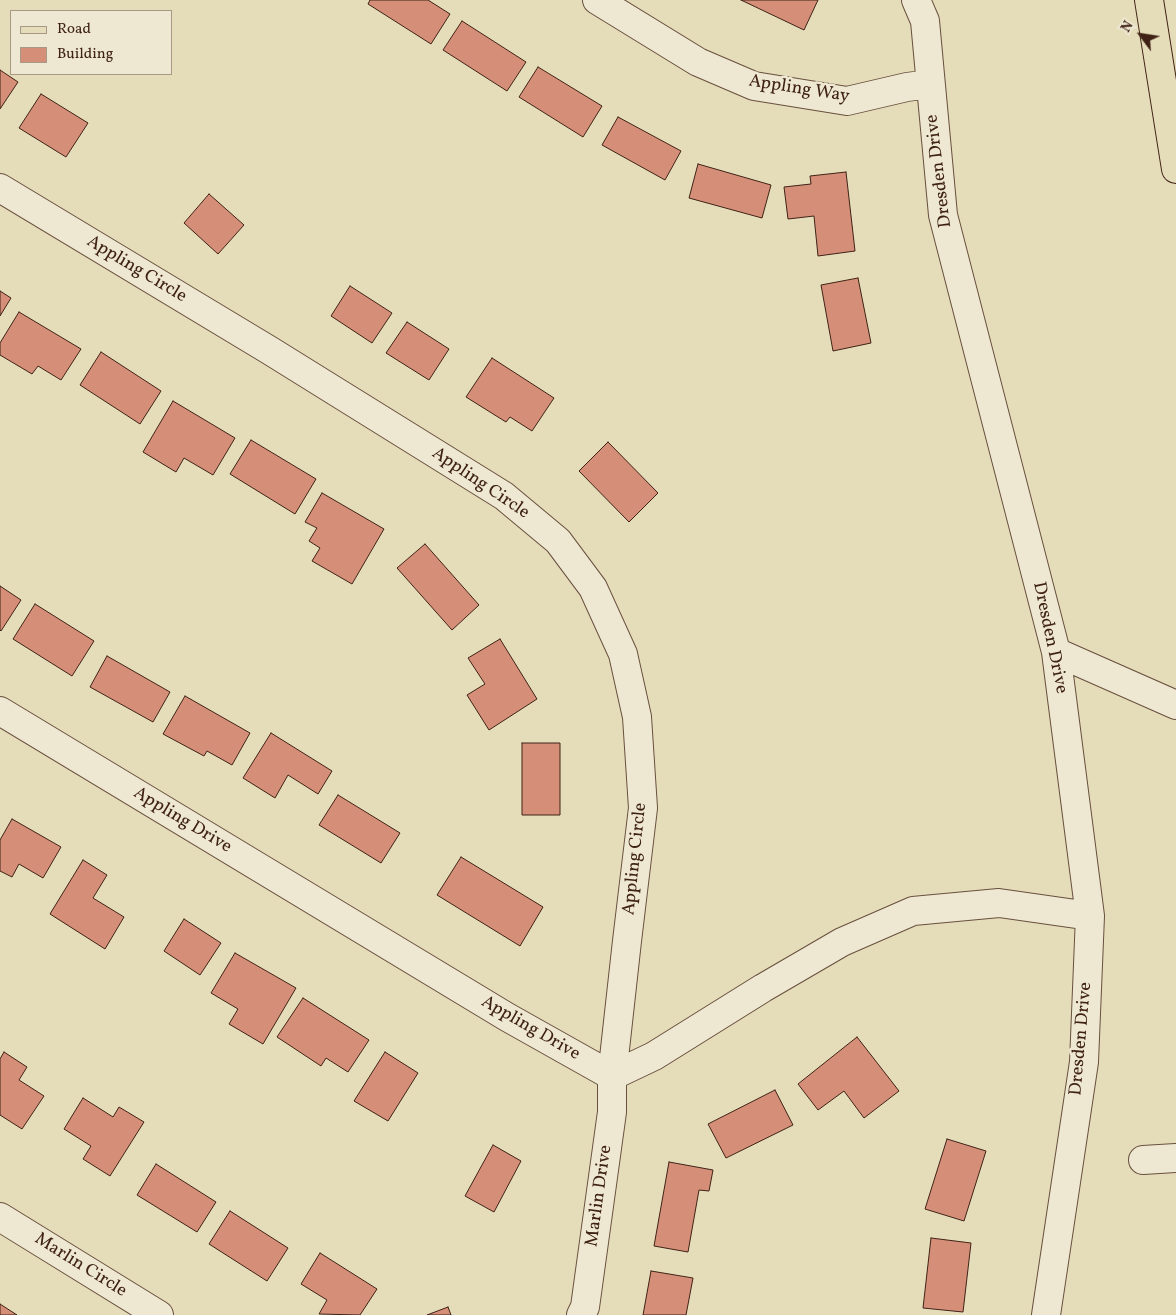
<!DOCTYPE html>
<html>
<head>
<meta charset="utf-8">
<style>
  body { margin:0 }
  #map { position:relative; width:1176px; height:1315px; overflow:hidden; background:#e5dcb9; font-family:Vollkorn,serif }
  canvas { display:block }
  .legend { position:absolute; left:10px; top:10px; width:162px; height:65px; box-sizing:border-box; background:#eee8d2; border:1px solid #a89986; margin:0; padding:6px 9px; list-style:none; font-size:15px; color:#3f2215 }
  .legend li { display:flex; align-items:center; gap:10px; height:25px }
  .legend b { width:25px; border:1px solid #a89986 }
  .north { position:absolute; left:1116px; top:10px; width:50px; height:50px; -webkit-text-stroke:4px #eee8d2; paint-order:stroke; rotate:301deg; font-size:14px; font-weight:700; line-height:20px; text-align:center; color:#3f2215 }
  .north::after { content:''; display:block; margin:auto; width:18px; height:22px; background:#3f2215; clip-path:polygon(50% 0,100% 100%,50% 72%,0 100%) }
</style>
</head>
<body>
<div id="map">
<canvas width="1176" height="1315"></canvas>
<ul class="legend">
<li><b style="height:6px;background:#e5dcb9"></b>Road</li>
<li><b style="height:14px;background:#d58f79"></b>Building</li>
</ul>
<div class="north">N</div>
</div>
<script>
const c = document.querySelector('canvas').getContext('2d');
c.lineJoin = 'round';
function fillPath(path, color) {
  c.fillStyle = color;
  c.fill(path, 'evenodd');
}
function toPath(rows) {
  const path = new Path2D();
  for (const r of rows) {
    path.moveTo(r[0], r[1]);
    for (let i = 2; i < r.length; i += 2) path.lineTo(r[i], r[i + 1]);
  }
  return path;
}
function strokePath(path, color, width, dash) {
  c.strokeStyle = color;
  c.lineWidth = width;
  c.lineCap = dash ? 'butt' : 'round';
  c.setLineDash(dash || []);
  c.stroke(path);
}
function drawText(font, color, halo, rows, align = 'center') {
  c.font = font + ' Vollkorn,serif';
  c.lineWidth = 5;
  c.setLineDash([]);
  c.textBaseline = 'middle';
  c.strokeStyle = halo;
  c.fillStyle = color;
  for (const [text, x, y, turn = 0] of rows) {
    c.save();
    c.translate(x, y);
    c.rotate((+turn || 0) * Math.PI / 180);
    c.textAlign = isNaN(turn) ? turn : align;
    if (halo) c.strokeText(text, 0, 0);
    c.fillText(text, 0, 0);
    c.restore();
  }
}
const building = toPath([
  [370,0,428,0,450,14,431,44,368,4,370,0],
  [741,0,818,0,804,30,741,0],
  [462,21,526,62,507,91,443,50,462,21],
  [538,67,602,106,583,137,519,97,538,67],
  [0,70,18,82,0,109,0,70],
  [41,94,88,123,66,157,19,128,41,94],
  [618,117,681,151,665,180,602,145,618,117],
  [698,164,771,185,762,218,689,198,698,164],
  [846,172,855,251,818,256,814,216,788,219,784,187,811,184,810,176,846,172],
  [209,194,244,225,218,254,184,223,209,194],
  [858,278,871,343,833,351,821,285,858,278],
  [350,286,392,313,372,343,331,316,350,286],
  [0,291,11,298,0,316,0,291],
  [19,312,81,349,61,380,38,366,32,374,0,355,0,343,19,312],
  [407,322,449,349,429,380,386,353,407,322],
  [101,352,161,391,140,424,80,385,101,352],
  [492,358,554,398,532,431,510,417,506,422,466,397,492,358],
  [173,401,235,438,213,475,184,458,176,472,143,452,173,401],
  [251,440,316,479,295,514,230,474,251,440],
  [608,442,658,493,629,522,579,471,608,442],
  [322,493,384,529,352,584,312,561,320,548,309,541,317,528,305,522,322,493],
  [425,544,479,605,452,630,397,568,425,544],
  [0,586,21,600,1,631,0,630,0,586],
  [35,604,94,641,72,676,13,639,35,604],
  [500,639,537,699,489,730,467,695,485,684,468,658,500,639],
  [107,656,170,692,153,722,90,687,107,656],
  [185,696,250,733,232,765,207,751,204,756,163,734,185,696],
  [271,733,332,771,318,794,288,775,275,798,243,778,271,733],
  [522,743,560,743,560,815,522,815,522,743],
  [338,795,400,833,381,863,319,825,338,795],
  [12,819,61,847,43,878,19,864,12,877,0,871,0,840,12,819],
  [461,857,543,907,520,946,437,895,461,857],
  [83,860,107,875,93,898,124,917,105,949,50,914,83,860],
  [184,919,221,943,200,975,164,951,184,919],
  [235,953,296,988,263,1044,229,1024,238,1009,211,993,235,953],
  [303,998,369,1040,348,1072,326,1058,321,1066,277,1037,303,998],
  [857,1037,899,1091,864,1118,844,1091,818,1110,798,1084,857,1037],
  [4,1052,27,1067,19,1080,44,1096,22,1129,0,1115,0,1059,4,1052],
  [385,1052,418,1073,388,1121,354,1101,385,1052],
  [775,1090,793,1125,726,1158,708,1124,775,1090],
  [83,1098,113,1117,119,1107,144,1122,110,1176,83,1159,91,1146,64,1129,83,1098],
  [947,1139,986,1151,964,1221,925,1209,947,1139],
  [493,1145,521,1161,494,1212,465,1196,493,1145],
  [669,1162,713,1170,709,1191,699,1190,688,1252,654,1246,669,1162],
  [156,1164,216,1202,197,1232,137,1195,156,1164],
  [230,1211,288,1248,267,1281,209,1244,230,1211],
  [931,1238,971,1243,963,1312,923,1308,931,1238],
  [320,1253,377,1289,360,1315,319,1314,327,1300,301,1284,320,1253],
  [651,1271,693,1278,686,1315,643,1315,651,1271],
  [0,1304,17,1315,0,1315,0,1304],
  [448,1307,451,1315,427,1315,448,1307]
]);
const minor = toPath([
  [597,0,698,62,754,86,847,101,907,87,930,84],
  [916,0,925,21,943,215,1056,652,1090,916,1084,1062,1046,1315],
  [0,188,269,350,504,496,558,541,593,588,623,654,637,717,643,808,627,941,612,1076,612,1112,585,1307,581,1315],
  [1056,652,1176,705],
  [0,711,507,1017,612,1076,654,1056,763,988,842,942,913,911,999,903,1090,916],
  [1143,1160,1176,1158],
  [0,1217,159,1315]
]);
const major = toPath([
  [1149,0,1176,169]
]);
const streetNames = [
  ["Appling Way",799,90,9],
  ["Dresden Drive",940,171,-97],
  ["Appling Circle",136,270,31],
  ["Appling Circle",480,484,34],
  ["Dresden Drive",1049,638,78],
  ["Appling Drive",182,821,31],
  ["Appling Circle",636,859,-84],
  ["Appling Drive",530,1029,30],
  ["Dresden Drive",1082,1039,-85],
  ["Marlin Drive",600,1196,-82],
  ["Marlin Circle",80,1266,32]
];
fillPath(building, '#d58f79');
strokePath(building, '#3f2215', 1);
strokePath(minor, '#68503e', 30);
strokePath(major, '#3f2215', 30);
strokePath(minor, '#eee8d2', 28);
strokePath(major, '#e5dcb9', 28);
drawText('18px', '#3f2215', '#eee8d2', streetNames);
</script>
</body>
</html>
